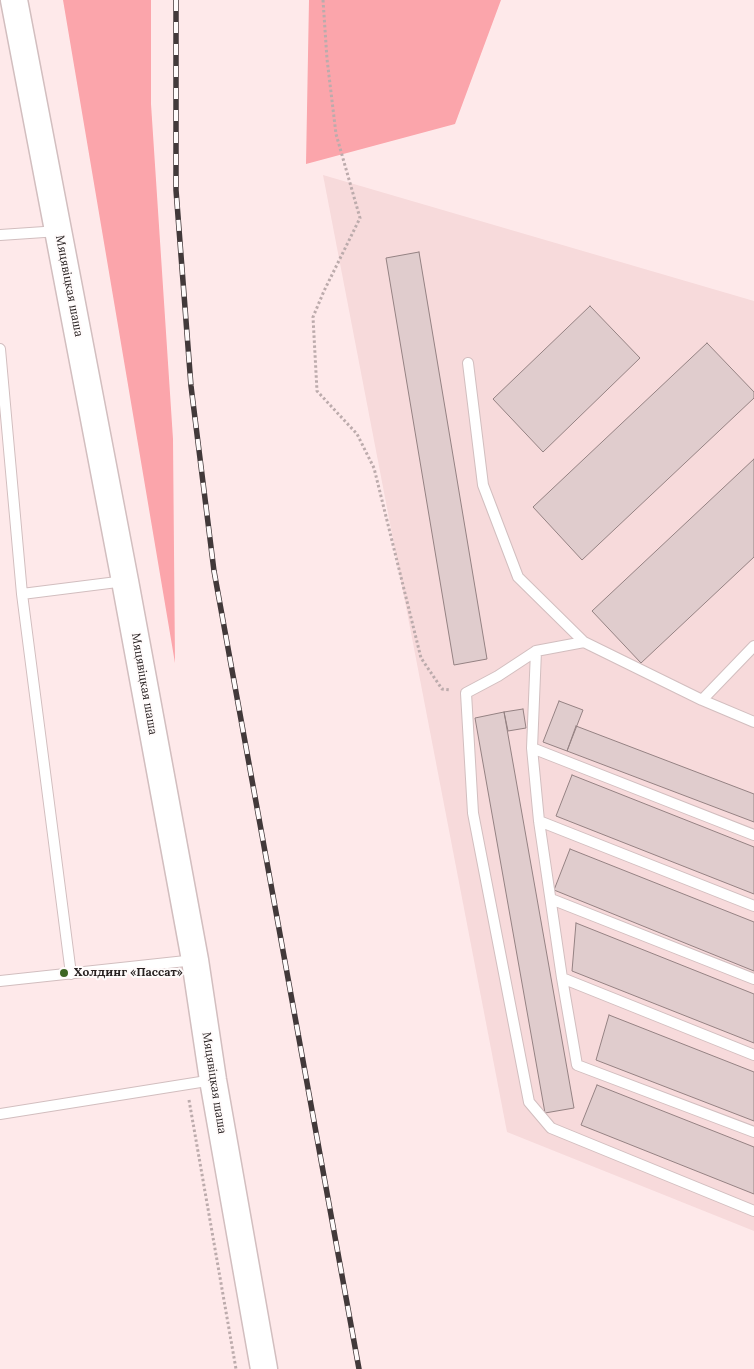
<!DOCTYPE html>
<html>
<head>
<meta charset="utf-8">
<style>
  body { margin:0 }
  canvas { display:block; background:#fee9ea }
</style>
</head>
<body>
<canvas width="754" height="1369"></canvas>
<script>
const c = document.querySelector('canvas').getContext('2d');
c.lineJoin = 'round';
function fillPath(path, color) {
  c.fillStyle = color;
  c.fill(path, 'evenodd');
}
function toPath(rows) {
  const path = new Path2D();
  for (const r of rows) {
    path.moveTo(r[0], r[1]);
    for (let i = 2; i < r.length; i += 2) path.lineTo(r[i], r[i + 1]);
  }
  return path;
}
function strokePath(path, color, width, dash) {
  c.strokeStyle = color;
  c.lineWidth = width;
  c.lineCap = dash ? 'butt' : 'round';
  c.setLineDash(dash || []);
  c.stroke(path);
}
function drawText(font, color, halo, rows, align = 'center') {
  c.font = font + ' Lora,serif';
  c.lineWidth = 4;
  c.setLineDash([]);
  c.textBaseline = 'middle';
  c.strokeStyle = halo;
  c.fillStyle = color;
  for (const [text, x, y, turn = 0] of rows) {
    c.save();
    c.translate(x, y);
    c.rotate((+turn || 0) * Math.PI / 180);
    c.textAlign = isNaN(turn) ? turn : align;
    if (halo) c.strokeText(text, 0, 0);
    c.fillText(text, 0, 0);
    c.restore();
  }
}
const built = toPath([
  [323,175,754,301,754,1231,507,1132]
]);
const forest = toPath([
  [63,0,151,0,151,104,173,439,175,663],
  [309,0,501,0,455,124,306,164]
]);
const building = toPath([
  [419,252,487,659,454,665,386,258,419,252],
  [590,306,640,358,543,452,493,399,590,306],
  [707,343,754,392,754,398,582,560,533,507,707,343],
  [754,459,754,557,641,663,592,611,754,459],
  [559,701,583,710,567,751,543,742,559,701],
  [523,709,526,728,508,731,504,712,523,709],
  [504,712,574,1108,545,1113,475,718,504,712],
  [576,726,754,794,754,822,567,751,576,726],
  [572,775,754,847,754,894,556,816,572,775],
  [570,849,754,922,754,971,554,890,570,849],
  [576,923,754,994,754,1043,572,971,576,923],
  [609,1015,754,1072,754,1121,596,1060,609,1015],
  [597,1085,754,1147,754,1194,581,1125,597,1085]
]);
const path = toPath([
  [323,0,327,59,336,134,360,218,324,291,313,317,317,391,357,434,374,468,421,658,442,689,451,690],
  [189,1100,236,1369]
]);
const lane = toPath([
  [0,235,59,231],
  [0,349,22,594,71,974],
  [468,363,483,485,518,577,584,642],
  [22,594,125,581],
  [536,651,498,676,466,693,473,813,529,1102,551,1128,754,1211],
  [702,700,754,646],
  [754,722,702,700,584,642,536,651,532,748,539,821,562,978,577,1065,754,1132],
  [532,748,754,835],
  [539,821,754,906],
  [551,899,754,979],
  [562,978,754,1055],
  [0,981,195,960],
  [0,1114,213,1080]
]);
const secondary = toPath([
  [14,0,125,581,195,960,213,1080,264,1369]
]);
const rail = toPath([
  [176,0,176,190,191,386,214,571,359,1369]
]);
const markers = [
  [64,973,5,"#3c6522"]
];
const streetNames = [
  ["Мяцявіцкая шаша",69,286,79],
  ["Мяцявіцкая шаша",144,684,80],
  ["Мяцявіцкая шаша",214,1083,81]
];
const poiNames = [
  ["Холдинг «Пассат»",74,973]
];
fillPath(built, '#f7dadb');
fillPath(forest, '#fba5ab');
fillPath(building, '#e0cccd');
strokePath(building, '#958283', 1);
strokePath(lane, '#d2bebf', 12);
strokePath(secondary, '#d2bebf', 29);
strokePath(path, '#bcabac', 3, [2.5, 2.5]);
strokePath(lane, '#fff', 10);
strokePath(secondary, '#fff', 26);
strokePath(rail, '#42393a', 5.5);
strokePath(rail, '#fffbfb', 4, [11]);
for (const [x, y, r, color] of markers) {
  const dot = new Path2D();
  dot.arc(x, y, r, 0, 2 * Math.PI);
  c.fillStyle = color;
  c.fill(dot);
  strokePath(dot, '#fffbfb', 2);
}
drawText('12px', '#292222', '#fffbfb', streetNames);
drawText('bold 12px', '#292222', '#fffbfb', poiNames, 'left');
</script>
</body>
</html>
